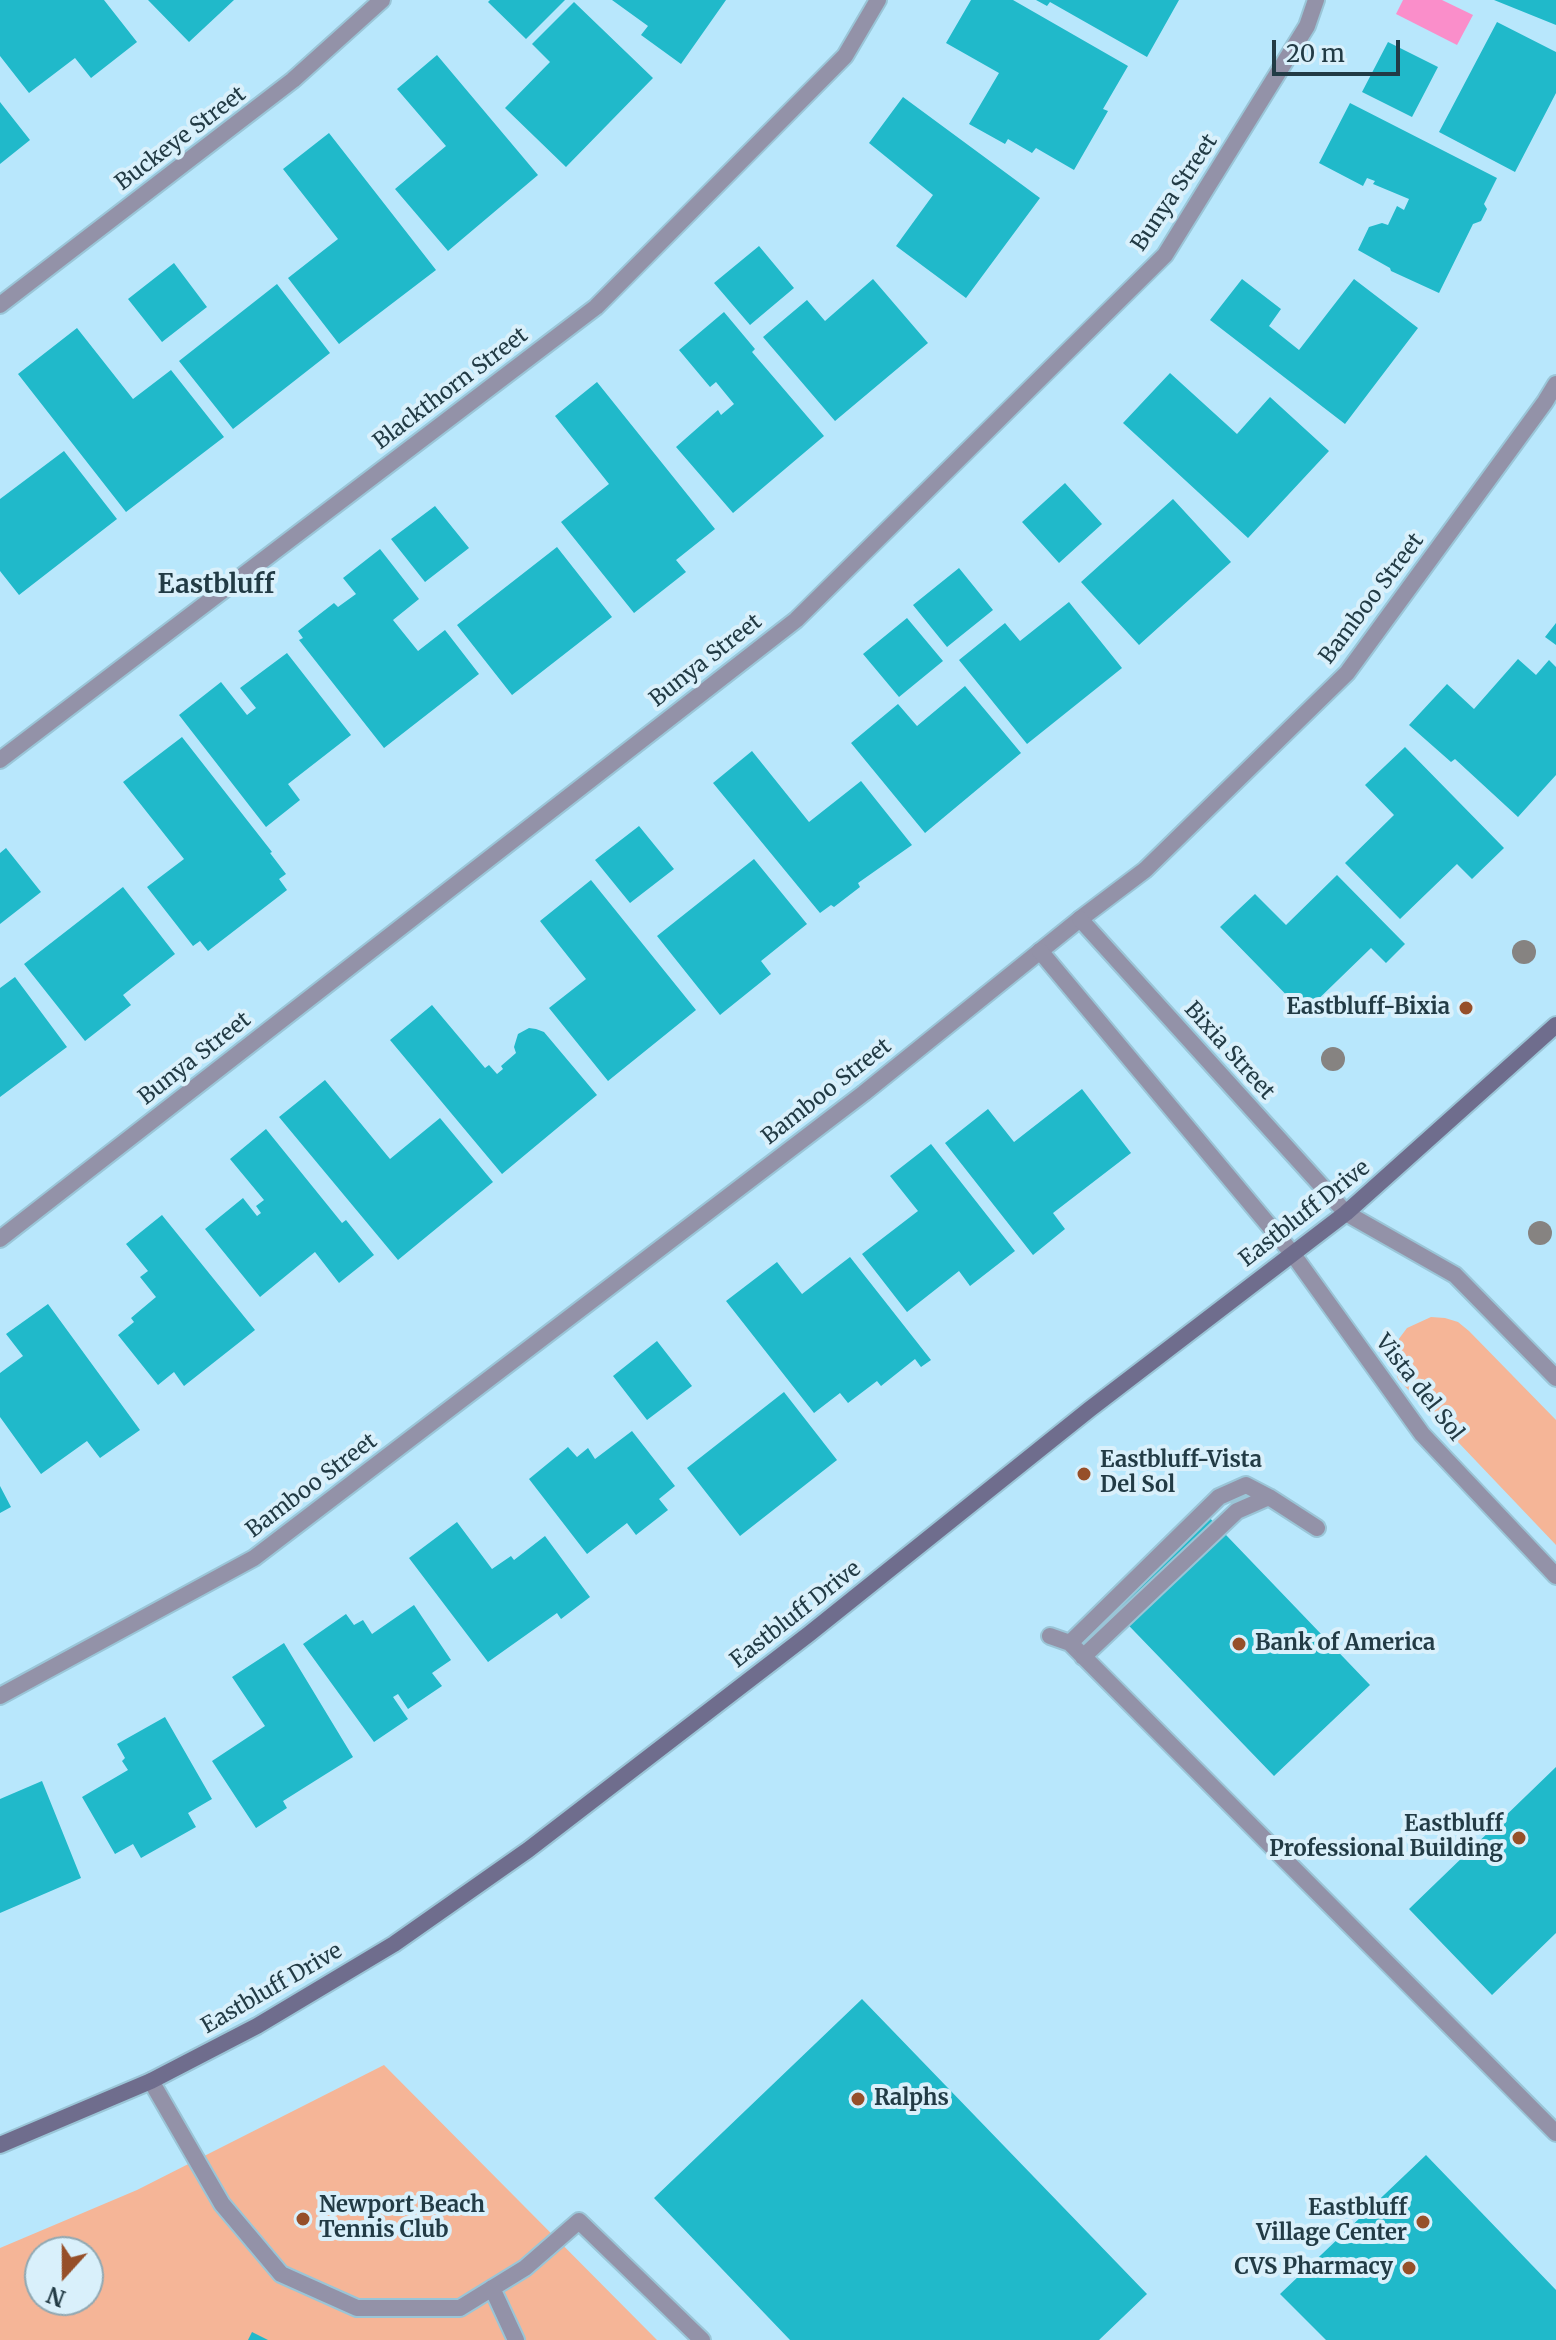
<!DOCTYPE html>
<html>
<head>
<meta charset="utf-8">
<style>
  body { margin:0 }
  #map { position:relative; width:1556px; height:2340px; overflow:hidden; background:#b8e7fc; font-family:Merriweather,serif }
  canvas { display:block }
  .north { position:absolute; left:24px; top:2236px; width:80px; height:80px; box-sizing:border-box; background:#d9f0fb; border:2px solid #90a8b2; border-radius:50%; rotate:201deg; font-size:22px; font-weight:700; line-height:32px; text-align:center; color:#223b45 }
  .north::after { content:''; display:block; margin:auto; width:28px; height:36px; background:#964f29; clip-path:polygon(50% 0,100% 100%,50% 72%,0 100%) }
  .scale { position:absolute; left:1272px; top:40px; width:128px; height:36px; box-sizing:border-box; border:4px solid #223b45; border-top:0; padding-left:10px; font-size:24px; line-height:28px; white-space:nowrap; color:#223b45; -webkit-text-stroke:6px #d9f0fb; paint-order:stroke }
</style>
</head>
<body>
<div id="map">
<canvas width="1556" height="2340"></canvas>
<div class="north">N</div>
<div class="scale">20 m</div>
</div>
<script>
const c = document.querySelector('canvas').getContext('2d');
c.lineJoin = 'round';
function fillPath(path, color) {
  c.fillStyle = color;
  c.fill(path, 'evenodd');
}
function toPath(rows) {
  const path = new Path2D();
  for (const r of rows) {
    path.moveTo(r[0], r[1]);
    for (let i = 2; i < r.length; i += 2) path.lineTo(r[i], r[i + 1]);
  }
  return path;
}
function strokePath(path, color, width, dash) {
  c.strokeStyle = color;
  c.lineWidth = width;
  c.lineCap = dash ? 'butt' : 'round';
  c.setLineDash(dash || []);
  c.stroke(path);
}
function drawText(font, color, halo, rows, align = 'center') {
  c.font = font + ' Merriweather,serif';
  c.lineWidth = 8;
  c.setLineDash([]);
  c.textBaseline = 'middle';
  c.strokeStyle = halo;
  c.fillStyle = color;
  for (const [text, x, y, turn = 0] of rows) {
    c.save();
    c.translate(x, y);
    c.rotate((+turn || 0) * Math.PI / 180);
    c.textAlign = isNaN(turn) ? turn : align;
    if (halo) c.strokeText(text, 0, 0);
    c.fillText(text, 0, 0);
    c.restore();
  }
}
const green = toPath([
  [1431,1317,1445,1318,1458,1322,1469,1331,1556,1420,1556,1545,1398,1379,1394,1366,1394,1353,1398,1340,1407,1328],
  [384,2065,657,2340,0,2340,0,2248,137,2190],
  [40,2252,88,2252,88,2300,40,2300]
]);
const water = toPath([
  [1403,0,1442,0,1473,15,1457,45,1396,14]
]);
const building = toPath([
  [0,0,104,0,137,42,91,78,75,58,29,93,0,56],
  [148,0,234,0,189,42],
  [490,0,565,0,526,39,488,2],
  [612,0,726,0,681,64,641,35,648,26],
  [971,0,1013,0,1128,66,1103,109,1108,111,1074,170,1036,148,1032,153,1008,139,1005,144,969,124,999,73,946,43],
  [1036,0,1179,0,1147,57,1050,2,1047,6],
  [1494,0,1556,0,1556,25],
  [574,2,653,78,566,167,505,108,550,62,532,44],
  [1497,22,1556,52,1556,93,1515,172,1439,132],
  [1388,42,1438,67,1412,117,1362,92],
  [437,55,538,175,448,251,395,189,446,146,397,89],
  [903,97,1040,198,966,298,896,246,933,195,869,143],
  [0,102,30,140,0,164],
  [1350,103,1497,178,1484,204,1487,209,1481,221,1473,224,1439,293,1391,271,1390,268,1358,250,1369,227,1382,223,1388,225,1397,206,1404,210,1409,199,1373,184,1375,181,1367,178,1363,186,1319,163],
  [329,133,436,270,339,344,288,278,338,239,283,169],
  [759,246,794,288,750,325,714,283],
  [174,263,207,307,162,342,128,299],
  [873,279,928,343,835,421,763,337,807,300,825,321],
  [1242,279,1281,309,1269,326,1299,350,1354,279,1418,328,1345,424,1210,320],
  [277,284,330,353,233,429,179,361],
  [724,312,755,349,752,352,824,436,733,513,676,447,718,410,721,415,734,404,716,382,710,387,679,350],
  [77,328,133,399,171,370,224,437,126,512,18,374],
  [1170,373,1237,434,1270,397,1329,451,1248,538,1123,423],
  [597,382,715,529,676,560,686,572,634,613,561,522,609,484,555,416],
  [64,451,117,519,19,595,0,571,0,499],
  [1065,483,1102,524,1059,563,1022,522],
  [1173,499,1231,562,1139,645,1081,582],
  [435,506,469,548,425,582,391,539],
  [557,547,612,617,512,695,457,625],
  [380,549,419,599,393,620,418,651,445,630,479,674,384,748,299,640,303,638,298,631,334,603,338,607,356,594,343,578],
  [959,568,993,610,947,647,913,605],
  [1069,602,1122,668,1027,744,959,660,1005,623,1020,641],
  [907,618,943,661,899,697,863,654],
  [1556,623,1556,645,1545,637],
  [287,653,351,735,288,784,300,800,266,827,179,715,221,682,247,715,256,708,240,688],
  [1518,659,1536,675,1549,660,1556,667,1556,775,1518,817,1455,759,1451,762,1409,725,1447,684,1474,709],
  [965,686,1021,753,925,833,851,743,898,704,917,726],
  [182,737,272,852,270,853,286,874,279,879,287,890,208,951,200,941,193,946,147,887,184,859,123,782],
  [1405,747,1504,848,1472,879,1457,864,1400,919,1345,863,1394,815,1365,785],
  [752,751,809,822,861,781,912,845,858,883,860,887,834,907,831,905,820,913,713,783],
  [639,826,674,869,630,903,595,860],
  [6,848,41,892,0,924,0,853],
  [754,859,807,924,761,961,771,974,720,1015,657,936],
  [1337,875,1405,944,1386,963,1371,948,1304,1013,1220,927,1255,894,1286,925],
  [591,880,696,1010,608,1081,549,1008,586,979,540,921],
  [123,887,175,954,123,995,131,1005,85,1041,24,964],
  [15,977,67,1047,0,1097,0,988],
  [432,1005,485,1068,489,1065,497,1074,503,1069,501,1066,516,1053,514,1047,518,1034,529,1028,536,1029,544,1032,597,1095,502,1174,390,1040],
  [325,1080,390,1159,440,1118,493,1182,398,1260,279,1117],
  [1082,1089,1131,1153,1053,1213,1065,1229,1033,1255,945,1143,988,1109,1014,1142],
  [266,1129,342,1223,346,1220,374,1255,339,1283,315,1252,260,1297,205,1229,243,1198,257,1216,261,1213,256,1206,264,1200,230,1159],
  [931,1144,1015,1251,970,1286,959,1271,907,1312,862,1254,918,1211,890,1176],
  [162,1215,255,1330,184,1386,174,1372,158,1385,118,1335,134,1322,131,1318,156,1297,140,1277,148,1271,126,1244],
  [850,1257,931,1360,921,1367,915,1359,881,1386,877,1381,848,1403,840,1393,814,1413,726,1301,777,1262,802,1294],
  [48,1304,140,1430,100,1458,87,1441,41,1474,0,1417,0,1373,23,1356,6,1334],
  [657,1341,692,1386,647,1420,613,1376],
  [784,1392,837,1460,740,1536,687,1468],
  [632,1431,675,1486,659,1499,668,1510,636,1535,627,1523,587,1554,529,1479,568,1447,577,1457,588,1448,595,1459],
  [0,1486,11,1507,0,1513],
  [1203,1511,1370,1685,1274,1776,1107,1603],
  [457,1522,492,1569,511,1556,514,1560,545,1536,590,1597,561,1619,557,1613,488,1662,409,1558],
  [414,1605,451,1660,432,1673,442,1686,408,1709,398,1694,393,1697,408,1719,374,1742,303,1644,346,1614,354,1625,363,1620,372,1634],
  [284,1643,353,1757,283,1801,287,1808,256,1828,212,1761,265,1726,232,1677],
  [165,1717,212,1799,188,1813,196,1827,141,1858,133,1844,115,1854,82,1797,128,1770,122,1761,125,1758,117,1744],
  [1556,1767,1556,1933,1492,1995,1409,1909],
  [42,1781,81,1878,0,1913,0,1799],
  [862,1999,1147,2294,1099,2340,790,2340,654,2198],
  [1426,2155,1556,2290,1556,2340,1326,2340,1280,2294],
  [252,2332,268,2340,248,2340]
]);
const service = toPath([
  [1050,1636,1070,1643,1556,2133],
  [1070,1643,1219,1497,1246,1485,1269,1497],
  [1083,1657,1237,1511,1269,1497,1317,1528],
  [151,2081,222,2204,281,2274,357,2308,460,2308,525,2268,579,2221,702,2340],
  [492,2288,516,2340]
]);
const minor = toPath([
  [0,305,293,80,382,0],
  [0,760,596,307,845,56,878,0],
  [0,1239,796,620,1165,255,1307,26,1316,0],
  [0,1696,254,1558,864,1093,1080,919,1145,870,1347,673,1545,402,1556,384]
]);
const tertiary = toPath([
  [1080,919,1346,1213,1455,1275,1556,1378],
  [1040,951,1292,1253,1422,1434,1556,1576]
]);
const secondary = toPath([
  [0,2145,151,2081,257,2026,394,1944,528,1850,809,1634,1090,1409,1346,1213,1556,1025]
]);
const trees = [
  [1524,952],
  [1333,1059],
  [1540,1233]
];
const markers = [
  [1466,1008,8,"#964f29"],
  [1084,1474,8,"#964f29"],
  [1239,1644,8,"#964f29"],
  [1519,1838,8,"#964f29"],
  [858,2099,8,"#964f29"],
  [303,2219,8,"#964f29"],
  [1423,2222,8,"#964f29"],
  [1409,2268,8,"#964f29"]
];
const streetNames = [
  ["Buckeye Street",181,139,-37],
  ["Bunya Street",1175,193,-56],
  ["Blackthorn Street",451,389,-37],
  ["Bamboo Street",1372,599,-53],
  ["Bunya Street",706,661,-38],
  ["Bixia Street",1229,1051,48],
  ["Bunya Street",195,1059,-38],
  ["Bamboo Street",827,1092,-38],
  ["Eastbluff Drive",1305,1214,-38],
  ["Vista del Sol",1419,1388,52],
  ["Bamboo Street",312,1486,-37],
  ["Eastbluff Drive",796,1615,-38],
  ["Eastbluff Drive",272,1989,-30]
];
const poiNames = [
  ["Eastbluff-Bixia",1450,1008],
  ["Eastbluff-Vista",1100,1461,"left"],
  ["Del Sol",1100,1486,"left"],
  ["Bank of America",1255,1644,"left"],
  ["Eastbluff",1503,1825],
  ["Professional Building",1503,1850],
  ["Ralphs",874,2099,"left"],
  ["Newport Beach",319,2206,"left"],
  ["Tennis Club",319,2231,"left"],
  ["Eastbluff",1407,2209],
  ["Village Center",1407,2234],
  ["CVS Pharmacy",1393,2268]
];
const quarterNames = [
  ["Eastbluff",216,586]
];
fillPath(green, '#f5b597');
fillPath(water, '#fa8eca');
fillPath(building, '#20b9ca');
strokePath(service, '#9ac5d7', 20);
strokePath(minor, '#9ac5d7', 20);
strokePath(tertiary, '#9ac5d7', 20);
strokePath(secondary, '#9ac5d7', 20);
strokePath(service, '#9392a8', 16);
strokePath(minor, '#9392a8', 16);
strokePath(tertiary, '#9392a8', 16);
strokePath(secondary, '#6f6d8d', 16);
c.fillStyle = '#868381';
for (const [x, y] of trees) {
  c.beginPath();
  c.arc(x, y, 12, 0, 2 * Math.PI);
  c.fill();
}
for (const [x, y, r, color] of markers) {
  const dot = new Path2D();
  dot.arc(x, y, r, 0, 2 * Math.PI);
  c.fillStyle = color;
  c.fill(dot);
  strokePath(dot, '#d9f0fb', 3);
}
drawText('22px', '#223b45', '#d9f0fb', streetNames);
drawText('bold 22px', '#223b45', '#d9f0fb', poiNames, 'right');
drawText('bold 26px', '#223b45', '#d9f0fb', quarterNames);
</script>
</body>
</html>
